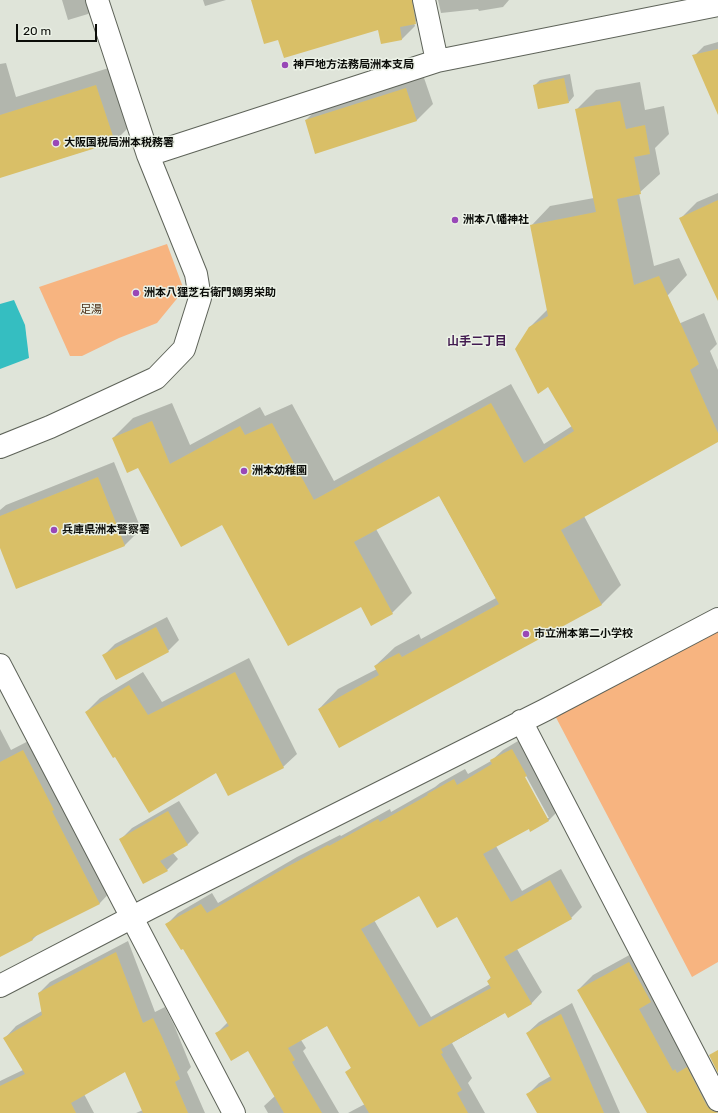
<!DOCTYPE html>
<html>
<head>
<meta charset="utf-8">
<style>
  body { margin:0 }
  #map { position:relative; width:718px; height:1113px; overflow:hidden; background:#dfe4d9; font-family:Rubik,sans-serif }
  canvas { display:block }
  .scale { position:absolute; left:16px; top:24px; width:81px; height:18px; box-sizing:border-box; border:2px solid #0b0d09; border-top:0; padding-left:5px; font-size:12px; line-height:14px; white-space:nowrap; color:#0b0d09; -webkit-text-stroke:3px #ecf2e7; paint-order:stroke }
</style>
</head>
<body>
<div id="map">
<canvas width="718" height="1113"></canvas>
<div class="scale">20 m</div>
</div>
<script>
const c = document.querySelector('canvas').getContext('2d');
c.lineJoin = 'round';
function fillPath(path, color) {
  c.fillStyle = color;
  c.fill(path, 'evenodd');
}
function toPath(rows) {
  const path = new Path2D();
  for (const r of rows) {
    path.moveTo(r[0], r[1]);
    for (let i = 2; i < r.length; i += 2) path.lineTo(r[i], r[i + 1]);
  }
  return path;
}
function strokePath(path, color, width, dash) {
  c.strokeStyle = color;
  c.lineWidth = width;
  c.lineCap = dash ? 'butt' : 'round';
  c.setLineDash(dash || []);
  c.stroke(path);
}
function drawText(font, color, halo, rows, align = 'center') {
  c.font = font + ' Rubik,"Noto Sans JP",sans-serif';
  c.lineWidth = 3;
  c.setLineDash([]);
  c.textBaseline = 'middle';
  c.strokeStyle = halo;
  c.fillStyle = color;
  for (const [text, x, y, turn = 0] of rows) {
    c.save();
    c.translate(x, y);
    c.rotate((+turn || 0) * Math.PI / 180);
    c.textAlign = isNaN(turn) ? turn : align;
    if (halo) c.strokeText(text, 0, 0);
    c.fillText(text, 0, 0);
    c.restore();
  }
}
const green = toPath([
  [167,244,184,290,157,323,119,338,82,356,70,356,39,287],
  [718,627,718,962,692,977,551,708]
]);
const water = toPath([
  [14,300,25,325,29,358,0,369,0,304]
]);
const shadow = toPath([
  [62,0,92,0,94,8,88,14,68,20],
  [203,0,226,0,205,6],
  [252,0,426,0,429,10,414,23,415,26,402,39,382,43,379,29,279,38],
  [438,0,509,0,503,7,479,11,478,9,441,13],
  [718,42,718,86,694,56,704,46],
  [6,63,16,97,115,66,133,123,114,142,0,177,0,64],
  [422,72,433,104,417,120,306,120,322,104],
  [570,74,574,96,569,102,535,85,540,80],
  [640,82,645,110,664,106,669,134,655,148,660,174,639,193,654,266,679,258,687,275,615,351,704,313,717,344,710,351,718,370,718,440,584,516,621,585,602,604,339,746,319,709,338,689,377,669,375,666,395,647,419,634,421,639,496,598,439,495,376,529,412,593,392,613,361,606,222,524,139,467,113,438,133,418,172,403,190,445,260,407,265,416,292,404,334,481,511,384,544,444,572,426,529,328,548,309,531,226,550,206,594,198,576,110,596,90],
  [718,193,718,272,681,218,697,202],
  [114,462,141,529,125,545,17,588,0,546,0,510,6,505],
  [167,617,179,640,168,651,104,655,115,644],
  [249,658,297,754,283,767,217,772,115,756,86,712,100,698,143,672,162,702],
  [0,729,11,750,38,736,114,888,100,903,39,933,33,939,0,956],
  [523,738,560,809,549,820,531,830,529,827,496,846,522,891,561,869,582,907,571,918,517,949,542,992,531,1004,506,1012,452,1043,472,1078,468,1083,485,1113,348,1113,365,1104,347,1072,352,1067,328,1025,301,1040,306,1048,303,1051,339,1113,268,1113,264,1106,275,1096,249,1050,216,1034,228,1022,184,947,167,924,178,913,212,893,218,903,297,857,340,835,341,836,390,809,391,812,435,787,440,783,465,769,468,774,491,761,503,750],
  [524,772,549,818,547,818,522,773],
  [419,895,457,916,491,977,488,981,490,984,431,1017,374,920],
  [179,801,199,833,188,844,173,853,178,859,167,870,144,882,121,839,132,828],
  [128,941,155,1012,165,1007,174,1025,191,1067,187,1072,205,1113,136,1113,143,1110,126,1071,84,1094,94,1113,0,1113,0,1081,23,1070,5,1038,16,1026,42,1011,39,993,50,982],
  [644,947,718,1105,718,1113,649,1113,578,990,593,975],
  [572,1003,620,1113,538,1113,528,1094,539,1083,551,1076,527,1033,539,1022]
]);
const building = toPath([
  [251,0,412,0,416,24,400,27,402,40,381,44,378,30,284,58,278,40,264,44],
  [718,49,718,115,692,55],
  [564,78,569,103,538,109,533,85],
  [96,85,115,142,0,178,0,115],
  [406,88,417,121,315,154,305,120],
  [620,101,626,129,645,125,650,154,634,157,641,194,617,199,634,285,659,276,699,364,690,370,718,433,718,442,561,530,602,605,339,748,318,709,379,675,374,666,399,653,402,657,499,604,439,496,354,542,393,614,371,626,361,607,288,646,222,525,181,547,138,468,127,473,112,438,152,421,170,464,240,426,245,435,272,423,314,500,491,403,524,463,574,431,548,387,538,394,515,349,529,327,548,316,530,225,596,212,575,109],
  [718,200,718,301,679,218],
  [98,477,125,546,16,589,0,548,0,516],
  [156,627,169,652,116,680,102,655],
  [235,672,284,768,228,796,216,773,149,813,115,757,113,758,85,712,129,685,148,715],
  [512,749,527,776,525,777,549,821,530,832,529,829,483,854,511,902,550,880,572,919,504,957,532,1004,508,1018,505,1013,441,1049,443,1053,441,1054,462,1090,457,1093,468,1113,369,1113,345,1072,351,1068,327,1026,288,1048,295,1060,292,1062,322,1113,284,1113,248,1051,231,1061,215,1033,229,1026,183,949,181,950,165,924,201,904,207,913,285,868,328,845,329,846,378,819,380,822,428,795,427,794,454,779,457,785,492,764,490,760],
  [419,896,437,928,457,917,491,978,487,981,491,988,419,1027,361,929],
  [23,750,54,810,52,811,100,904,32,938,33,940,0,957,0,762],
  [168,811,188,845,160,861,168,871,143,884,119,839],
  [116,952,143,1023,153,1018,162,1037,180,1079,175,1082,188,1113,143,1113,125,1072,71,1103,76,1113,0,1113,0,1086,25,1074,3,1038,42,1015,38,993],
  [629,962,651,1002,639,1009,673,1071,675,1069,677,1073,687,1067,707,1106,711,1110,718,1113,647,1113,577,990],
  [561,1014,604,1113,537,1113,526,1094,552,1080,526,1033],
  [718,1050,718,1073,709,1055]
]);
const street = toPath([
  [424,0,437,61],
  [148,155,437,61,718,5],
  [0,447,50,427,156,378,184,349,200,298,196,274,148,155,97,0],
  [521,721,718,1100],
  [0,986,150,908,545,710,718,619]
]);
const secondary = toPath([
  [0,665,234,1113]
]);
const markers = [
  [285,65,4,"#9948b7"],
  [56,143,4,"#9948b7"],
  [455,220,4,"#9948b7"],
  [136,293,4,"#9948b7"],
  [244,471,4,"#9948b7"],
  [54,530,4,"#9948b7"],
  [526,634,4,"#9948b7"]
];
const poiNames = [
  ["神戸地方法務局洲本支局",293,65],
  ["大阪国税局洲本税務署",64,143],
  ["洲本八幡神社",463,220],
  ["洲本八狸芝右衛門嫡男栄助",144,293],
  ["洲本幼稚園",252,471],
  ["兵庫県洲本警察署",62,530],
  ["市立洲本第二小学校",534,634]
];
const parkNames = [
  ["足湯",91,310]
];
const neighbourhoodNames = [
  ["山手二丁目",477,342]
];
fillPath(green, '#f7b480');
fillPath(water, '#35bec1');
fillPath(shadow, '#0003');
fillPath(building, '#d9bf67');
strokePath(street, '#5e6359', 24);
strokePath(secondary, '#5e6359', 24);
strokePath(street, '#fff', 22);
strokePath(secondary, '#fff', 22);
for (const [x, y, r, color] of markers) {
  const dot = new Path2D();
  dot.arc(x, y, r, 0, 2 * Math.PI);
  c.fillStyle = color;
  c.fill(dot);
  strokePath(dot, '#ecf2e7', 1.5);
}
drawText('bold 11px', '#0b0d09', '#ecf2e7', poiNames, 'left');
drawText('11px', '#492c13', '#ecf2e7', parkNames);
drawText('bold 12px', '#421b50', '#ecf2e7', neighbourhoodNames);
</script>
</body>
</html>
